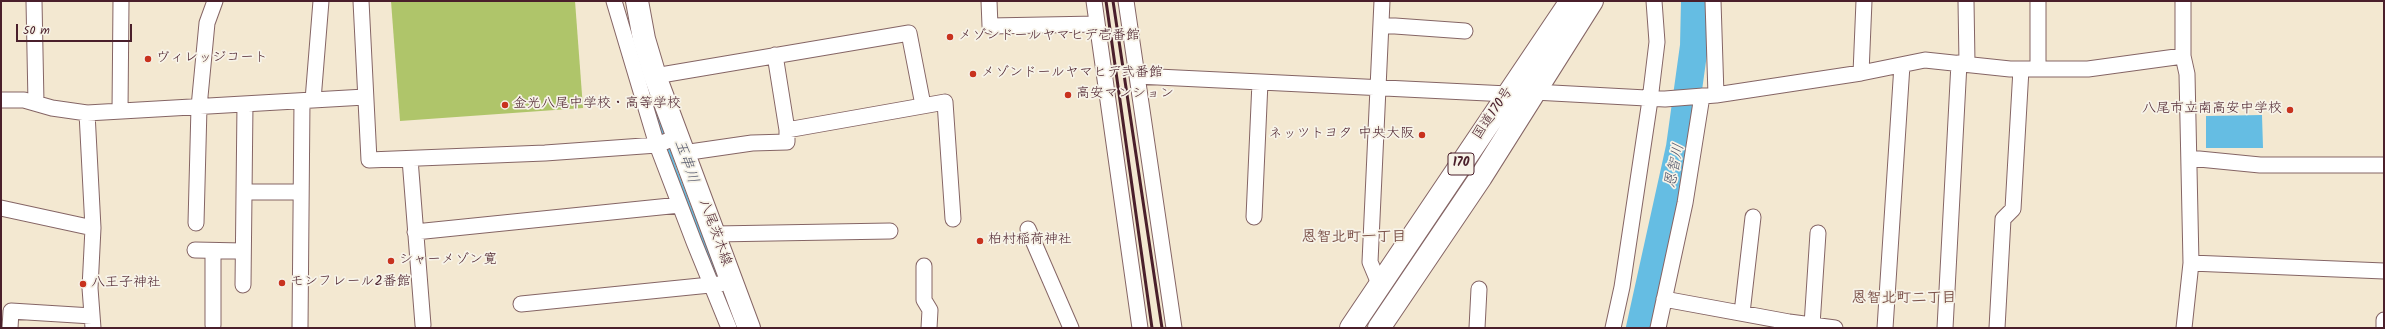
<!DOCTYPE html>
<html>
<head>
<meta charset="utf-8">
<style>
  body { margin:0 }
  #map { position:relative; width:2385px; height:329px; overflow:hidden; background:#f3e8d1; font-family:Kalam,sans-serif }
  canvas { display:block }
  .frame { position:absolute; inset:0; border:2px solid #4a1f2b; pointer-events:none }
  .scale { position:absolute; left:16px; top:24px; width:116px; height:18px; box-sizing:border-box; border:2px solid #4a1f2b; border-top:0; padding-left:5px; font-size:12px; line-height:14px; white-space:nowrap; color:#4a1f2b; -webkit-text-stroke:3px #f7f3e8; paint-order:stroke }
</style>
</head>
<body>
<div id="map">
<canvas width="2385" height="329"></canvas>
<div class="frame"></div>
<div class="scale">50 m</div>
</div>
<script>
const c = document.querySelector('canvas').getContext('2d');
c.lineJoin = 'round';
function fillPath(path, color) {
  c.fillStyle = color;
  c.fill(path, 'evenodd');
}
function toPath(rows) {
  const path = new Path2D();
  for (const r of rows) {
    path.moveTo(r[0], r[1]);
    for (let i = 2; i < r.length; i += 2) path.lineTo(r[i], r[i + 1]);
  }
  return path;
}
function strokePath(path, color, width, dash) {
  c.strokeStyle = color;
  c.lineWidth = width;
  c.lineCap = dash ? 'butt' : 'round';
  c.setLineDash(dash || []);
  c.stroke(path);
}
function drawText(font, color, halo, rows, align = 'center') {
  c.font = font + ' Kalam,"Klee One",sans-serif';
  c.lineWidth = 3.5;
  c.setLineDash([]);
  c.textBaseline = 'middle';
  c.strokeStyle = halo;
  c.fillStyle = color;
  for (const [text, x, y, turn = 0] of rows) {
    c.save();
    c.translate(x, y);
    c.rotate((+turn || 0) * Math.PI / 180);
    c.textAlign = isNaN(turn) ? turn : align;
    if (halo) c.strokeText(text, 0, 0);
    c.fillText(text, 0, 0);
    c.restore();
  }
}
const green = toPath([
  [391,1,575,1,583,108,400,121]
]);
const water = toPath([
  [2262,115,2263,148,2206,148,2206,116]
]);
const stream = toPath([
  [654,109,674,168,717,280]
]);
const river = toPath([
  [1640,328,1680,147,1694,46,1695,1]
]);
const street = toPath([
  [34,1,36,103],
  [361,1,369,160,545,153,657,145,677,137],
  [614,1,657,145,694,242,729,328],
  [989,1,990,26,1097,24],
  [1094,1,1140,328],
  [1126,1,1174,328],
  [1713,1,1716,95],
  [1966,1,1967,63],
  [2038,1,2038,69],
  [2183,1,2183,56,2187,74,2191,263,2184,328],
  [1381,25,1465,31],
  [775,55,787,130],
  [1861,73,1864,1],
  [655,76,909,33,923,105],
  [1137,76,1508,94],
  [1534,92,1665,99,1716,95,1861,73,1925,60,2010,69,2088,69,2183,56],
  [1,100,24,100,52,108,87,113,365,97],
  [313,100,321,1],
  [120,111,121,1],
  [87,113,93,228,90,288,93,328],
  [683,153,752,143,787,142,787,130,945,102,953,219],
  [2189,158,2260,165,2384,165],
  [410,159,423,325],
  [244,192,301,192],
  [1,208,93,228],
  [1254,217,1260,82],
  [196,223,199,107,207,23,215,1],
  [1028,229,1071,328],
  [415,232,680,205],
  [715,234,890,231],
  [195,250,243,251],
  [213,251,213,325],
  [2191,263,2384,271],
  [924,266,924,300,930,310,929,328],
  [243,285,245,104],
  [1380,286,1370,262,1382,1],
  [1664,299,1789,322,1835,328],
  [521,304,720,284],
  [1742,313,1753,217],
  [1812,325,1818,233],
  [10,328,11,311,92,316],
  [300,328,302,101],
  [1477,328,1479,289],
  [1613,328,1622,287,1650,100,1657,42,1654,1],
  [1658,328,1685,203,1702,96],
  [1885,328,1902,65],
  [1945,328,1959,63],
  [1997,328,2003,219,2013,209,2021,69],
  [2384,328,2384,320]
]);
const primary = toPath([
  [637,1,644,39,655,76,749,328]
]);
const highway = toPath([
  [1351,328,1571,1],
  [1379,328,1481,177,1592,1]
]);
const rail = toPath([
  [1106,1,1152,328],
  [1113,1,1162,328]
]);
const markers = [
  [950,37,4,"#c8321e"],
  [148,59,4,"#c8321e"],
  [973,74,4,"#c8321e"],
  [1068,95,4,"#c8321e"],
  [505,105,4,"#c8321e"],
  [2290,110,4,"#c8321e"],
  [1422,135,4,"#c8321e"],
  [980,241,4,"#c8321e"],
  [391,261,4,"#c8321e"],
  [282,283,4,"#c8321e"],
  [83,284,4,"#c8321e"]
];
const shields = [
  [1461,164,26]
];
const shieldNames = [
  ["170",1461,164]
];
const poiNames = [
  ["メゾンドールヤマヒデ壱番館",958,37],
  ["ヴィレッジコート",156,59],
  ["メゾンドールヤマヒデ弐番館",981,74],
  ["高安マンション",1076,95],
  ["金光八尾中学校・高等学校",513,105],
  ["八尾市立南高安中学校",2282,110,"right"],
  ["ネッツトヨタ 中央大阪",1414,135,"right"],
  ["柏村稲荷神社",988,241],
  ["シャーメゾン寛",399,261],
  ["モンフレール2番館",290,283],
  ["八王子神社",91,284]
];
const streetNames = [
  ["国道170号",1494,114,-56],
  ["八尾茨木線",714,233,70]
];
const waterNames = [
  ["玉串川",685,162,71],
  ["恩智川",1676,166,-78]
];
const neighbourhoodNames = [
  ["恩智北町一丁目",1354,238],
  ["恩智北町二丁目",1904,299]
];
fillPath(green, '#afc56a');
fillPath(water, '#65bde3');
strokePath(stream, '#65bde3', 4.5);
strokePath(river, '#65bde3', 28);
strokePath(street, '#856565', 17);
strokePath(primary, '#856565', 24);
strokePath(highway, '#856565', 24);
strokePath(street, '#fff', 15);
strokePath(primary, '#fff', 22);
strokePath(highway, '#fff', 22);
strokePath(rail, '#4a1f2b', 3);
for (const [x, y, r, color] of markers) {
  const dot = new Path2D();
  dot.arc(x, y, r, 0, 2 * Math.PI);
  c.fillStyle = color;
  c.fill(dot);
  strokePath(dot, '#f7f3e8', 1.5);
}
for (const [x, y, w] of shields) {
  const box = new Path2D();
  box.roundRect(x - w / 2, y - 11, w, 22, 3);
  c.fillStyle = '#f7f3e8';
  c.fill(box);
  strokePath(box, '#4a1f2b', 1);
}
drawText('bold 13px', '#4a1f2b', null, shieldNames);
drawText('14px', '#4a1f2b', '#f7f3e8', poiNames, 'left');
drawText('14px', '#4a1f2b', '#f7f3e8', streetNames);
drawText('italic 15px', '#53566b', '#f7f3e8', waterNames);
drawText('bold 15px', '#7a5048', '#f7f3e8', neighbourhoodNames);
</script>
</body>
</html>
